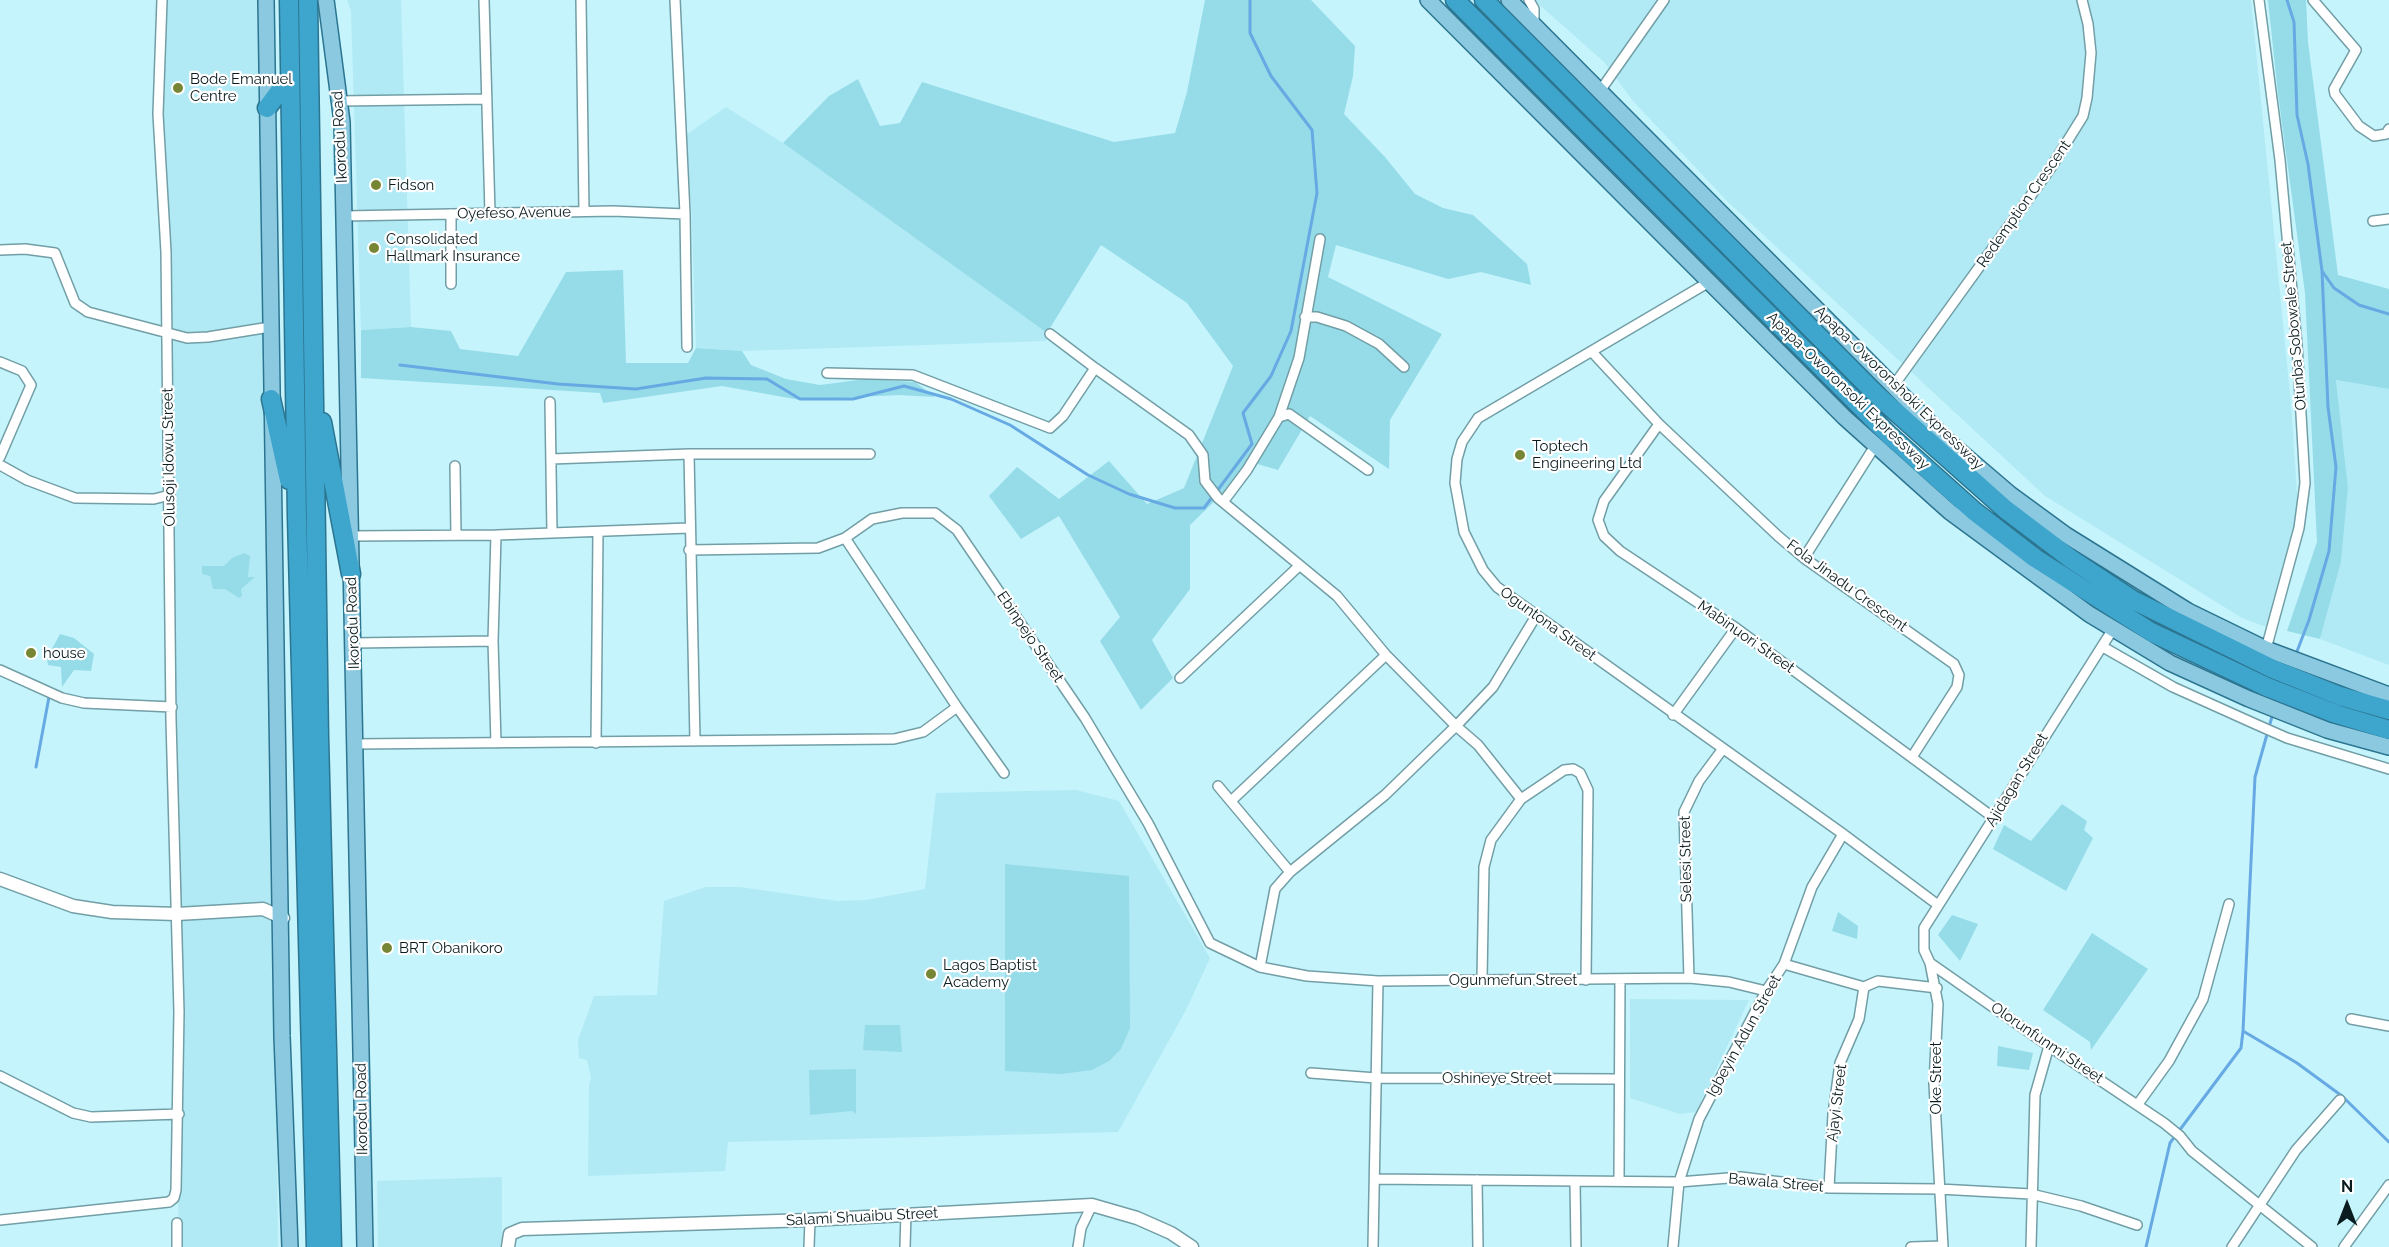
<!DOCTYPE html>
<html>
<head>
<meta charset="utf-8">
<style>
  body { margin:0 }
  #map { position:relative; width:2389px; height:1247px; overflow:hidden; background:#c5f4fc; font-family:Raleway,sans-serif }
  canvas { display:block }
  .north { position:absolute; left:2317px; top:1175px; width:60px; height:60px; -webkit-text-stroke:4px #fff; paint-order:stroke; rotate:0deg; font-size:16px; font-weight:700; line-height:24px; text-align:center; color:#0a1c1f }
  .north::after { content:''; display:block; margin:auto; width:21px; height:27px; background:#0a1c1f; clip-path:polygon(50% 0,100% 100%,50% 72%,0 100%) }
</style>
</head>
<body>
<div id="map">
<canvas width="2389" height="1247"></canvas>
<div class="north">N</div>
</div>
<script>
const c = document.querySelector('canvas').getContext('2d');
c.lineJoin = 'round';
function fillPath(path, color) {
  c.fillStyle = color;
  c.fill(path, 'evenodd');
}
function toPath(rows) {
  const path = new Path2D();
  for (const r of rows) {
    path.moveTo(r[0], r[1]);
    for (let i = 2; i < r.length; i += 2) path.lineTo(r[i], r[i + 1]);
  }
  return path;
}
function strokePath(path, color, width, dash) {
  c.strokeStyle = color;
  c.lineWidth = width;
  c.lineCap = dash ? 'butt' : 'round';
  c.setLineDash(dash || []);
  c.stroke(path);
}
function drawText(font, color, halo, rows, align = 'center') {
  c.font = font + ' Raleway,sans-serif';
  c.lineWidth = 4.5;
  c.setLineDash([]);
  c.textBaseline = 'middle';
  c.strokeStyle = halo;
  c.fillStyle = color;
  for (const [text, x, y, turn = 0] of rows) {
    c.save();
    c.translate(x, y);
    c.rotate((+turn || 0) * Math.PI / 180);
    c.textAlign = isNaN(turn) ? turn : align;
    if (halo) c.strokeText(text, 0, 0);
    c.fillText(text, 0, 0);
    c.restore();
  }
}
const built = toPath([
  [158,0,262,0,272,603,278,1247,179,1247],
  [347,0,401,0,411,327,361,330,351,11],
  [1534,0,2251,0,2291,404,2299,523,2272,629,2242,618,2045,496,1728,202,1633,101,1604,62],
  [726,107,783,143,1047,333,1046,341,742,351,696,348,691,198,678,197,676,142],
  [2336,380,2389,389,2389,665,2320,639,2341,562,2348,488],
  [1076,790,1119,801,1210,958,1187,1008,1118,1132,728,1142,725,1171,588,1176,589,1086,591,1078,587,1060,579,1058,578,1040,594,996,657,995,664,901,706,887,740,887,837,901,866,900,925,889,936,793],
  [1630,999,1749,1000,1696,1112,1680,1114,1630,1098],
  [502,1177,502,1247,378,1247,377,1181]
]);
const green = toPath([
  [1205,0,1311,0,1355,46,1353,76,1344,114,1385,157,1415,194,1443,208,1473,215,1527,264,1531,285,1481,272,1448,279,1336,245,1328,277,1442,334,1390,420,1389,469,1310,416,1278,470,1254,463,1190,525,1190,589,1152,640,1173,678,1141,710,1100,641,1120,617,1059,516,1021,539,989,496,1017,467,1059,499,1109,461,1147,504,1184,488,1233,366,1187,303,1101,245,1047,333,783,143,829,96,858,79,880,126,900,123,922,82,1114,142,1175,133,1187,92],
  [2268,0,2306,0,2308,42,2338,275,2389,289,2389,389,2336,380,2348,488,2341,562,2320,639,2287,631,2317,542,2305,293,2278,94],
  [623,270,626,363,688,363,696,348,742,351,751,365,786,379,820,385,865,379,915,382,935,397,899,395,800,400,722,386,603,403,600,393,361,378,361,330,411,327,451,331,460,349,518,356,566,272],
  [244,553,250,556,248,577,255,577,241,589,242,596,239,598,225,589,213,589,210,576,202,574,202,566,224,566,232,558],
  [60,634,74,638,94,654,91,671,74,670,62,687,61,667,48,665,47,658],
  [2062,804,2087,821,2084,830,2093,838,2066,891,1993,849,2004,825,2031,841],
  [1005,864,1129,876,1130,1028,1121,1049,1109,1061,1092,1070,1062,1074,1005,1071],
  [1838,912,1858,926,1857,939,1832,931],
  [1952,915,1978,924,1960,961,1938,935],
  [2092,933,2148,969,2091,1050,2090,1042,2043,1010],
  [865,1025,900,1025,902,1052,863,1050],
  [1998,1046,2033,1053,2029,1070,1997,1066],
  [856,1069,856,1114,852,1111,810,1115,809,1070]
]);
const stream = toPath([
  [2287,0,2294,22,2297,115,2308,164,2322,271,2328,407,2336,467,2329,551,2309,620,2296,654],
  [2322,271,2334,288,2359,305,2389,314],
  [400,365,558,384,636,389,706,378,767,379,800,399,853,399,904,386,951,399,1010,425,1088,475,1129,494,1175,508,1204,508,1213,496],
  [1217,491,1252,444,1243,413,1271,376,1291,331,1317,193,1312,130,1271,76,1250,33,1250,0],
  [2273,713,2255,777,2243,1031,2297,1063,2342,1096,2389,1142],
  [36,767,49,697],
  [2146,1247,2170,1143,2241,1048,2243,1031]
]);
const minor = toPath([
  [484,0,490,213],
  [581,0,584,211],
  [675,0,685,214,687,347],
  [1529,0,1534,9,1534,25],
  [2259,0,2280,160,2297,345,2305,483,2299,528,2266,649],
  [2313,0,2356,50,2334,89,2335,94,2359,126,2374,136,2386,134,2389,129],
  [1600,91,1664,0],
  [339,101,487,99],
  [451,214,451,284],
  [344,216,613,211,685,214],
  [2373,221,2389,219],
  [0,250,25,249,55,253,75,303,88,312,187,338,208,337,270,327],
  [1709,282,1478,418,1462,442,1457,459,1455,483,1464,532,1483,570,1497,587,1843,834,1938,905],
  [1305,317,1317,317,1346,326,1379,344,1404,367],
  [1050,334,1095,368],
  [1592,352,1659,424,1778,536,1804,558,1954,664,1959,675,1957,687,1912,757],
  [0,362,22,371,31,385,0,457],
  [827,373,913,375,1050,428,1063,416,1095,368,1189,435,1203,455,1205,481,1218,498,1337,596,1386,655,1456,726,1478,745,1521,799],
  [1894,385,2050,169,2083,116,2087,98,2091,53,2088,24,2082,0],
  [550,402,552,533],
  [1279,417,1299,358,1320,239],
  [1659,424,1604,501,1598,520,1604,536,1620,551,1736,628,1994,818],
  [689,454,695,741],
  [551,459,689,454,870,454],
  [0,465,27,480,75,498,154,499,170,495],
  [455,466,456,535],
  [1223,502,1247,470,1279,417,1289,414,1368,470],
  [496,535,493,641,496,743],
  [351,536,497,535,689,528],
  [845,538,957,707,1004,773],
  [689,550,818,548,845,538,872,519,902,513,935,513,957,530,1085,718,1148,823,1210,943,1260,967,1307,976,1378,981,1689,978,1729,982,1766,991],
  [1804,558,1875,446],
  [354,643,493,641],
  [2103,647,2173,687,2253,723,2287,738,2389,769],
  [0,670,62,698,84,703,172,707],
  [1180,678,1299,566],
  [1673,715,1736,628],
  [596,743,598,532],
  [355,744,894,739,923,732,957,707],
  [1218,786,1290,872],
  [1231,801,1386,655],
  [1930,963,2049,1046,2164,1123,2180,1136,2192,1151,2312,1247],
  [1784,964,1864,987,1878,981,1937,988],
  [1260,967,1275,889,1290,872,1385,795,1456,726,1493,687,1536,616],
  [1689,978,1684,812,1699,781,1722,750],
  [1482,979,1484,867,1491,840,1521,799,1564,770,1573,769,1580,773,1588,790,1586,980],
  [2351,1019,2389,1026],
  [1311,1073,1376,1078,1618,1079],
  [0,1076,73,1113,91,1117,179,1114],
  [2138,1104,2169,1061,2203,999,2229,904],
  [1375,1179,1679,1182,1741,1177,1829,1188,1939,1189,2031,1194,2081,1206,2137,1225],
  [1477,1180,1478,1247],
  [1619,1180,1620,979],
  [1575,1181,1576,1247],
  [1829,1188,1833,1114,1840,1063,1859,1019,1864,987],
  [0,1220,169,1202,174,1198,176,1190,179,1012,171,720,166,252,158,114,162,0],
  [177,1223,177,1247],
  [809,1247,810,1220],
  [905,1247,906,1214],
  [1078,1247,1081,1228,1092,1205],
  [1373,1247,1378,981],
  [1673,1247,1679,1182,1699,1119,1766,991,1784,964,1812,887,1843,834],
  [1911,1247,1943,1246],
  [1943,1247,1934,1084,1938,1004,1930,963,1924,950,1924,928,2113,629],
  [2031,1247,2035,1095,2049,1046],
  [2232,1247,2296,1150,2340,1100],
  [2344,1247,2389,1185]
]);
const tertiary = toPath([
  [0,879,73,906,112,912,177,914,263,909,283,918],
  [508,1247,510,1234,522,1229,810,1220,1092,1205,1137,1218,1171,1233,1192,1247]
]);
const primary = toPath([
  [266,0,282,1036,290,1247],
  [326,0,342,122,365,1247],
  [1428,0,1844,417,1950,512,2089,614,2170,663,2249,699,2327,730,2389,747],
  [1509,0,1948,441,2010,494,2066,535,2188,611,2266,649,2389,695]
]);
const motorway = toPath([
  [289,0,297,517,316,1247],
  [308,0,319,737,332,1247],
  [1455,0,1888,434,1974,511,2035,558,2151,632,2267,687,2336,714,2389,730],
  [1484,0,1878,396,2005,509,2071,559,2133,600,2273,669,2340,696,2389,710],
  [267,108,290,77],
  [271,399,289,480],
  [322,422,351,574]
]);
const markers = [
  [178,88,6,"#778634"],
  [376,185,6,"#778634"],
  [374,248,6,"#778634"],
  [1520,455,6,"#778634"],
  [31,653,6,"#778634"],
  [387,948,6,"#778634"],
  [931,974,6,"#778634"]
];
const poiNames = [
  ["Bode Emanuel",190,79],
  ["Centre",190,96],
  ["Fidson",388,185],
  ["Consolidated",386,239],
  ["Hallmark Insurance",386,256],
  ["Toptech",1532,446],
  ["Engineering Ltd",1532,463],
  ["house",43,653],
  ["BRT Obanikoro",399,948],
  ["Lagos Baptist",943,965],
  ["Academy",943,982]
];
const streetNames = [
  ["Ikorodu Road",340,137,-93],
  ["Redemption Crescent",2024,204,-55],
  ["Oyefeso Avenue",514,213,-1],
  ["Otunba Sobowale Street",2294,326,-95],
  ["Apapa-Oworonshoki Expressway",1899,388,44],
  ["Apapa-Oworonsoki Expressway",1848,391,44],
  ["Olusoji Idowu Street",169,457,-91],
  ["Fola Jinadu Crescent",1847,586,36],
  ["Ikorodu Road",353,623,-92],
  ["Oguntona Street",1548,624,36],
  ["Ebinpejo Street",1030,637,56],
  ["Mabinuori Street",1746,637,35],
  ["Ajidagan Street",2017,780,-59],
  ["Selesi Street",1686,859,-91],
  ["Ogunmefun Street",1513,980],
  ["Igbeyin Adun Street",1744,1036,-61],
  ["Olorunfunmi Street",2047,1043,34],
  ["Oshineye Street",1497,1078],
  ["Oke Street",1936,1078,-90],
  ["Ajayi Street",1837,1103,-83],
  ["Ikorodu Road",362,1109,-91],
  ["Bawala Street",1776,1183,5],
  ["Salami Shuaibu Street",862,1217,-3]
];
fillPath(built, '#b1eaf4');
fillPath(green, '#96dce8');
strokePath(stream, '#67a9e3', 3);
strokePath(minor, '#729ea6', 12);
strokePath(tertiary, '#729ea6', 15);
strokePath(primary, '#2c7590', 18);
strokePath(motorway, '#2c7590', 21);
strokePath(minor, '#fff', 9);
strokePath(tertiary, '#fff', 12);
strokePath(primary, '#8bc9e1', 15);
strokePath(motorway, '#3ea5cd', 18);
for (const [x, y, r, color] of markers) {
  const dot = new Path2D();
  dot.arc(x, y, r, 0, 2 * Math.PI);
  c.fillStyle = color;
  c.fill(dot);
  strokePath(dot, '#fff', 2);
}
drawText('15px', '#0a1c1f', '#fff', poiNames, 'left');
drawText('15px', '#0a1c1f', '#fff', streetNames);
</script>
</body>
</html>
